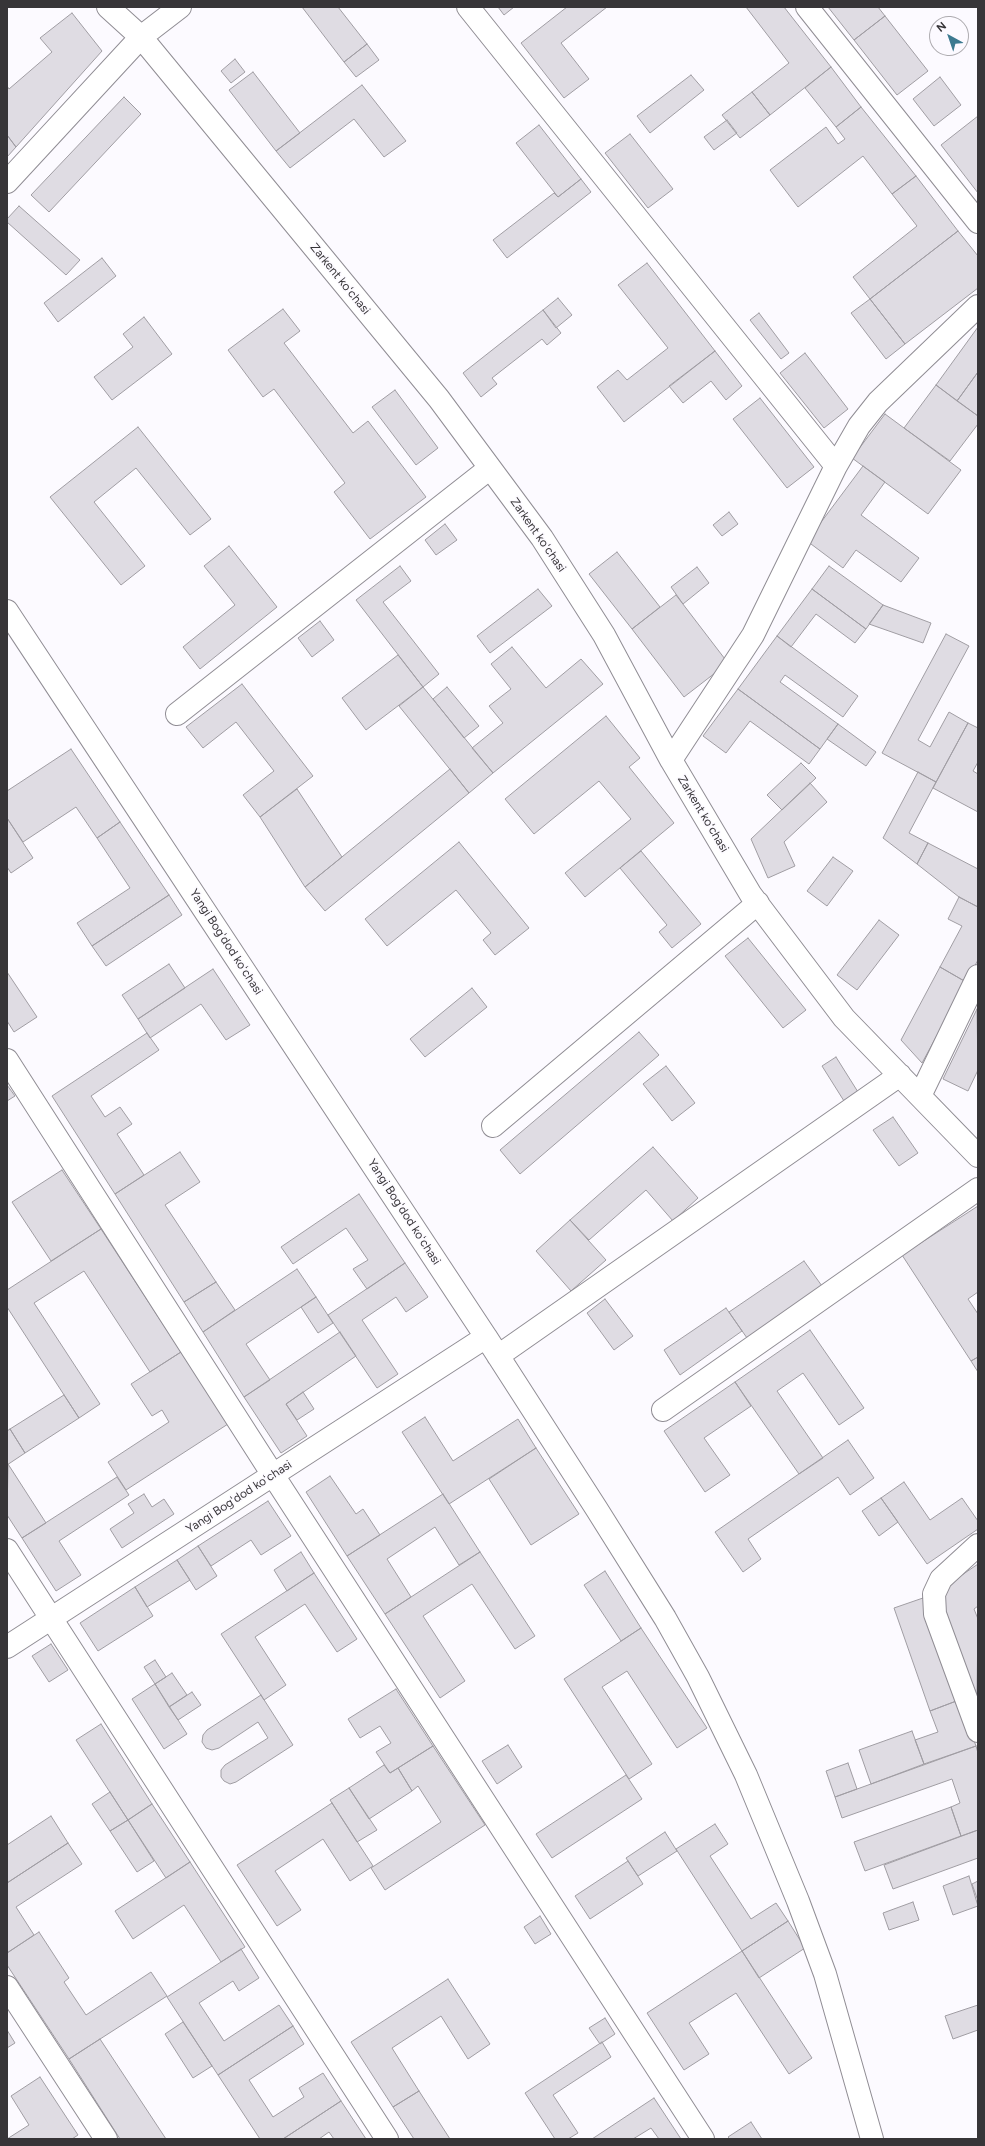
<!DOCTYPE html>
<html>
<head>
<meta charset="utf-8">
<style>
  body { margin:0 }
  #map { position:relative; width:985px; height:2146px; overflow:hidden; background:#fcfaff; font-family:Figtree,sans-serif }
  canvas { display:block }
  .frame { position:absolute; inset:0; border:8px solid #373538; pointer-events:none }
  .north { position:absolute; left:929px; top:16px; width:40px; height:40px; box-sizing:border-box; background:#fcfaff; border:1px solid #adabaf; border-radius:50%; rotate:320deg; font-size:11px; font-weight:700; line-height:16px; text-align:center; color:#373538 }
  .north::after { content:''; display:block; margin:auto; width:14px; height:18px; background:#3c7a90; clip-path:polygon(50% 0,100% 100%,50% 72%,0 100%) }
</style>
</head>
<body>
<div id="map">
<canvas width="985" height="2146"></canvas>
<div class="frame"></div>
<div class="north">N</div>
</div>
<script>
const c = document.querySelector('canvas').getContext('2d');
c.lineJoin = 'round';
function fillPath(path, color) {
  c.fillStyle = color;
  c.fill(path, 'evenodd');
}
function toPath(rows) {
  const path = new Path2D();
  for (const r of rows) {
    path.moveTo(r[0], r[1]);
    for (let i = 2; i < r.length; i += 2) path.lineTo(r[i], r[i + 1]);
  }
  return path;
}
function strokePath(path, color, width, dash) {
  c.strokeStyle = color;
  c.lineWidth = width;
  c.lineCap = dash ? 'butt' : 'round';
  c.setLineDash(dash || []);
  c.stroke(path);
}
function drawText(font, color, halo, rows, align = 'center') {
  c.font = font + ' Figtree,sans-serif';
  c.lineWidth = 3;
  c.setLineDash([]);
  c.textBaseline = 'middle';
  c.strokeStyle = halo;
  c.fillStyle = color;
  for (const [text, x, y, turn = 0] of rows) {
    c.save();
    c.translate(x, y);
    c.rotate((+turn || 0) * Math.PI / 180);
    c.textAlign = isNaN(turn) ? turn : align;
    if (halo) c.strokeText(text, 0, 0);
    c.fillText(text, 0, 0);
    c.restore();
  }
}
const building = toPath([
  [302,7,338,7,367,44,344,62,302,7],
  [498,7,514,7,504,15,498,7],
  [567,7,607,7,561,43,589,79,564,98,521,43,567,7],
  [746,7,784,7,831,67,770,115,752,92,789,63,746,7],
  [828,7,878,7,885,16,854,40,828,7],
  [72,13,102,51,16,147,7,135,7,86,9,89,52,52,40,38,72,13],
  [885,16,928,71,897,95,854,40,885,16],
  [367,44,379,60,356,77,344,62,367,44],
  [235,59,245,72,231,83,221,71,235,59],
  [831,67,861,107,836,127,805,88,831,67],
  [253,72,300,133,276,151,229,90,253,72],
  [691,75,704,90,650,133,637,116,691,75],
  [940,77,961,105,934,126,913,99,940,77],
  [362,85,406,141,384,157,354,119,290,168,276,151,362,85],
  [752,92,770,115,740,138,722,115,752,92],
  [124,97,141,114,49,212,31,195,124,97],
  [861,107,916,176,892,194,863,156,798,207,770,170,826,127,838,144,845,139,836,127,861,107],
  [978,116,978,193,941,145,978,116],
  [727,120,737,133,714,150,704,137,727,120],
  [539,125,581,179,558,197,516,143,539,125],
  [630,134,673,189,648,208,605,153,630,134],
  [7,135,16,147,7,157,7,135],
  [916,176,958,231,870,299,853,277,917,226,892,194,916,176],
  [581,179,591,192,507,258,493,240,554,193,558,197,581,179],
  [19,206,80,260,66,275,7,222,7,219,19,206],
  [958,231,978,256,978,288,905,344,870,299,958,231],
  [102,258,116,276,58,322,44,303,102,258],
  [647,263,715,351,624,422,597,387,618,370,627,380,668,348,618,285,647,263],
  [558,298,572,315,556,328,543,310,558,298],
  [870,299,905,344,886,359,851,313,870,299],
  [283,309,300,331,284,343,353,433,368,421,426,497,370,539,334,492,345,483,274,389,263,397,228,350,283,309],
  [543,310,561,333,547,345,542,339,492,378,497,384,481,397,463,373,543,310],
  [759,313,789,353,781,359,750,320,759,313],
  [144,317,172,354,112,400,94,377,133,347,123,334,144,317],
  [978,327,978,372,957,401,936,385,978,327],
  [715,351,742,386,726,400,711,381,683,403,669,386,715,351],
  [805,353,848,409,824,428,780,373,805,353],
  [978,372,978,416,957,401,978,372],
  [936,385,978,416,978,424,950,461,904,428,936,385],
  [395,390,438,448,416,465,372,407,395,390],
  [760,398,814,467,787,488,733,419,760,398],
  [885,414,961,470,928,514,852,458,885,414],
  [138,427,211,519,190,535,136,468,94,502,145,566,121,585,50,497,138,427],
  [863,466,885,482,861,515,919,558,901,582,856,550,843,568,807,541,863,466],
  [729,512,738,524,722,536,713,525,729,512],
  [445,524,457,540,436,555,425,540,445,524],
  [229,546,277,607,200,669,183,647,235,605,204,566,229,546],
  [617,552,660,607,632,629,589,574,617,552],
  [400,566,411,581,383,602,439,674,423,687,356,600,400,566],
  [829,566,883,605,866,629,812,589,829,566],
  [697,567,709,583,683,604,671,587,697,567],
  [538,589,552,606,490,653,477,636,538,589],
  [812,589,866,629,855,643,816,614,791,647,777,636,812,589],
  [676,595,728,663,684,697,632,629,676,595],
  [883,605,931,623,923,643,869,624,883,605],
  [320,621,334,640,312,657,298,638,320,621],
  [946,634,969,646,918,740,930,747,949,712,968,723,936,782,882,753,946,634],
  [777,636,858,696,843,717,785,675,780,682,838,724,820,749,738,689,777,636],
  [512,647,546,688,581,659,603,684,493,773,472,748,503,723,489,706,511,689,491,664,512,647],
  [398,655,423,687,366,730,342,698,398,655],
  [242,684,313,776,260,817,243,795,274,771,236,722,203,748,186,727,242,684],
  [423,687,493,773,469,793,399,706,423,687],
  [447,687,479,726,464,738,433,699,447,687],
  [738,689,820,749,809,764,750,721,726,753,703,736,738,689],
  [606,716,640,758,629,767,674,823,585,897,565,873,631,819,599,781,534,834,505,799,606,716],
  [968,723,978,728,978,762,973,771,978,774,978,812,933,788,968,723],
  [838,724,876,752,866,766,827,739,838,724],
  [71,749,120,822,97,838,76,807,23,842,7,818,7,791,71,749],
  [801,763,816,778,782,810,767,795,801,763],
  [450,769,469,793,325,911,305,887,450,769],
  [918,772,936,782,909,833,928,843,917,864,883,838,918,772],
  [810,783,827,802,784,842,795,866,768,878,751,839,810,783],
  [297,789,342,857,305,887,260,817,297,789],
  [7,818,33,858,11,873,7,867,7,818],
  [120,822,169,895,92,946,77,923,130,888,97,838,120,822],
  [459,842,529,928,495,955,483,940,491,933,456,890,387,946,365,919,459,842],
  [928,843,978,869,978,907,959,897,917,864,928,843],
  [641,851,701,924,672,948,659,932,667,925,620,868,641,851],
  [833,857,853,871,827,906,807,891,833,857],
  [169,895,182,915,106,966,92,946,169,895],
  [959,897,978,907,978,960,966,982,940,967,962,926,948,919,959,897],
  [879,920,899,935,857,990,837,975,879,920],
  [748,938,806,1010,783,1028,725,956,748,938],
  [169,964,185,988,138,1019,122,995,169,964],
  [940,967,966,982,922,1063,901,1040,940,967],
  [213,969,250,1025,226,1040,201,1004,150,1038,138,1019,213,969],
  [7,972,37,1017,14,1032,7,1021,7,972],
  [472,988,487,1007,425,1057,410,1039,472,988],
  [977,1009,978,1070,968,1091,943,1079,977,1009],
  [639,1032,659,1055,520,1174,500,1150,639,1032],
  [147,1033,159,1050,91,1096,105,1117,120,1107,132,1124,117,1134,144,1175,115,1194,52,1096,147,1033],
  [836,1057,858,1092,844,1101,822,1066,836,1057],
  [666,1066,695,1103,672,1121,643,1084,666,1066],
  [7,1085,15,1096,7,1101,7,1085],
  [893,1117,918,1153,899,1166,873,1130,893,1117],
  [653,1147,698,1198,673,1221,646,1190,589,1240,570,1220,653,1147],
  [180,1152,200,1182,165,1205,216,1282,184,1302,115,1194,180,1152],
  [62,1170,101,1229,51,1261,12,1202,62,1170],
  [359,1194,405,1263,367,1289,353,1269,368,1260,346,1228,293,1264,281,1247,359,1194],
  [978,1206,978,1292,968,1299,978,1314,978,1357,971,1361,902,1255,978,1206],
  [570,1220,606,1260,571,1291,536,1251,570,1220],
  [101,1229,181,1352,150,1372,84,1271,34,1303,100,1404,79,1418,7,1307,7,1290,101,1229],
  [804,1261,822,1286,747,1338,729,1312,804,1261],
  [405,1263,428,1297,406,1312,396,1297,362,1320,398,1374,377,1388,328,1315,405,1263],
  [297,1269,316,1297,246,1344,270,1380,244,1397,203,1332,297,1269],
  [216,1282,235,1310,203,1332,184,1302,216,1282],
  [316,1297,333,1323,318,1333,301,1307,316,1297],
  [605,1299,633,1336,614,1350,587,1313,605,1299],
  [726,1308,742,1331,680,1375,664,1350,726,1308],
  [810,1330,864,1408,839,1425,803,1373,777,1391,823,1458,799,1474,735,1382,810,1330],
  [340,1332,356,1356,286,1404,307,1436,281,1453,244,1397,340,1332],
  [181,1352,228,1424,126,1490,108,1462,169,1422,162,1410,152,1416,131,1384,181,1352],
  [978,1357,978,1372,971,1361,978,1357],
  [735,1382,751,1406,704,1438,730,1475,705,1492,664,1431,735,1382],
  [303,1392,314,1409,297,1420,286,1404,303,1392],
  [64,1395,79,1418,25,1453,10,1429,64,1395],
  [425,1417,453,1461,518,1419,536,1448,449,1504,402,1432,425,1417],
  [10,1429,25,1453,7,1465,7,1431,10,1429],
  [848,1440,874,1478,850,1495,838,1477,748,1539,761,1559,743,1572,715,1532,848,1440],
  [536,1448,579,1514,531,1545,489,1479,536,1448],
  [8,1464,46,1523,22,1538,7,1515,8,1464],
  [330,1476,356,1514,363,1509,380,1535,347,1556,306,1492,330,1476],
  [117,1477,129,1495,59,1541,81,1575,56,1591,22,1538,117,1477],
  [904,1482,930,1520,962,1498,978,1521,978,1529,927,1564,881,1498,904,1482],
  [144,1494,152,1507,164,1499,174,1514,122,1548,110,1529,134,1513,128,1504,144,1494],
  [443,1494,480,1552,459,1565,435,1527,387,1559,411,1597,385,1614,347,1556,443,1494],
  [881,1498,898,1522,879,1536,862,1511,881,1498],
  [268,1501,291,1536,261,1555,251,1540,211,1566,198,1546,268,1501],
  [198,1546,217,1576,196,1590,177,1560,198,1546],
  [301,1552,314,1573,287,1591,274,1570,301,1552],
  [480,1552,535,1636,515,1649,472,1584,423,1616,465,1681,440,1698,385,1614,480,1552],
  [177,1560,190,1580,147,1607,135,1587,177,1560],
  [978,1564,978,1606,974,1609,978,1619,977,1695,946,1621,943,1588,978,1564],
  [605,1571,641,1628,621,1641,584,1585,605,1571],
  [314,1573,357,1639,337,1652,305,1604,255,1637,286,1685,264,1700,221,1634,314,1573],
  [135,1587,153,1616,98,1651,80,1623,135,1587],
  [923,1598,959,1700,930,1711,894,1608,923,1598],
  [641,1628,707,1728,677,1748,627,1671,602,1687,652,1764,629,1779,564,1679,641,1628],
  [51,1644,68,1670,49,1682,32,1656,51,1644],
  [155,1660,166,1677,155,1684,144,1667,155,1660],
  [172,1673,187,1695,169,1707,155,1684,172,1673],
  [155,1684,187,1734,164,1749,132,1699,155,1684],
  [396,1689,433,1746,390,1773,376,1752,391,1743,380,1726,360,1738,348,1719,396,1689],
  [192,1692,201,1705,178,1720,169,1707,192,1692],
  [261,1695,293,1745,236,1782,230,1784,224,1781,221,1777,221,1770,225,1765,268,1738,258,1722,219,1748,212,1750,206,1748,202,1742,203,1735,207,1730,261,1695],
  [959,1700,976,1746,924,1764,915,1740,938,1732,930,1711,959,1700],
  [101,1724,152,1804,128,1820,76,1740,101,1724],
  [912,1731,924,1764,871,1784,859,1750,912,1731],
  [508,1745,522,1767,497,1784,482,1761,508,1745],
  [433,1746,485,1825,385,1890,371,1868,441,1822,418,1786,412,1791,398,1768,433,1746],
  [976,1746,978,1753,978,1830,961,1836,951,1807,960,1803,952,1779,842,1818,835,1797,976,1746],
  [848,1763,857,1789,835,1797,826,1771,848,1763],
  [384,1765,390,1773,398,1768,412,1791,369,1819,349,1788,384,1765],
  [626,1775,642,1799,552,1858,536,1834,626,1775],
  [349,1788,377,1830,357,1842,330,1800,349,1788],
  [110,1792,128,1820,110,1831,92,1804,110,1792],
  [332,1803,373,1866,350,1881,323,1839,275,1871,301,1910,277,1926,237,1865,332,1803],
  [152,1804,190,1862,166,1878,128,1820,152,1804],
  [951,1807,961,1836,865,1871,854,1842,951,1807],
  [51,1816,68,1843,7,1883,7,1845,51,1816],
  [128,1820,154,1861,137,1872,110,1831,128,1820],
  [715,1824,728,1844,710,1856,751,1919,776,1903,788,1921,742,1951,676,1849,715,1824],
  [978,1830,978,1858,893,1889,884,1865,978,1830],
  [665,1832,677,1851,638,1876,626,1858,665,1832],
  [68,1843,82,1864,16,1907,34,1935,7,1953,7,1883,68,1843],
  [628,1861,643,1884,590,1919,575,1896,628,1861],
  [190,1862,245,1947,221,1962,184,1905,133,1939,115,1911,190,1862],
  [969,1876,978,1906,953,1915,943,1886,969,1876],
  [978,1881,978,1901,972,1884,978,1881],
  [913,1902,919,1920,889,1930,883,1913,913,1902],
  [540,1916,551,1934,535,1944,524,1927,540,1916],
  [788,1921,805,1948,759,1978,742,1951,788,1921],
  [39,1932,69,1978,64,1982,86,2015,151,1972,167,1996,69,2059,7,1965,7,1953,39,1932],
  [241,1949,259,1978,239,1991,233,1981,199,2003,224,2041,279,2005,293,2026,218,2075,167,1997,241,1949],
  [742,1951,812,2058,789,2074,736,1993,689,2023,709,2054,684,2070,647,2013,742,1951],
  [448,1979,490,2044,468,2059,441,2016,392,2048,419,2091,393,2107,351,2042,448,1979],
  [978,2005,978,2030,953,2039,945,2016,978,2005],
  [605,2018,615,2034,600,2044,589,2028,605,2018],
  [183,2022,212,2066,193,2078,165,2034,183,2022],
  [293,2026,304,2044,249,2080,273,2117,304,2097,299,2088,323,2073,341,2101,283,2139,260,2139,218,2075,293,2026],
  [7,2030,15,2043,7,2048,7,2030],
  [100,2039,166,2139,120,2139,69,2059,100,2039],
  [602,2042,611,2057,553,2095,578,2133,568,2139,555,2139,525,2093,602,2042],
  [40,2077,78,2135,72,2139,7,2139,29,2125,11,2096,40,2077],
  [419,2091,450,2139,414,2139,393,2107,419,2091],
  [654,2098,681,2139,659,2139,651,2128,633,2139,592,2139,654,2098],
  [341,2101,366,2139,334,2139,329,2132,319,2139,283,2139,341,2101],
  [751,2122,762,2139,730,2139,728,2137,751,2122]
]);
const minor = toPath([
  [108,7,141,37,439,399,542,538,604,635,671,760,751,895,844,1018,978,1156],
  [468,7,836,466,753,635,671,760],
  [807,7,978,222],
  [7,182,141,37,180,7],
  [836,466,859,426,878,402,978,306],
  [7,611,486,1337,7,1647],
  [177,714,490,468],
  [7,1060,273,1475,703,2139],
  [920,1096,978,976],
  [493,1126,758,903],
  [486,1337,596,1508,665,1618,698,1677,746,1775,798,1901,825,1974,872,2139],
  [498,1356,900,1075],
  [663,1410,978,1189],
  [978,1545,941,1579,934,1594,935,1614,978,1731],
  [7,1550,387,2139],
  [7,1987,106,2139]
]);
const streetNames = [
  ["Zarkent koʻchasi",340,279,51],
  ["Zarkent koʻchasi",538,535,55],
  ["Zarkent koʻchasi",703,814,59],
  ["Yangi Bogʻdod koʻchasi",226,942,57],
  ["Yangi Bogʻdod koʻchasi",404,1212,57],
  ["Yangi Bogʻdod koʻchasi",239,1497,-33]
];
fillPath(building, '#dfdce3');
strokePath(building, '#a09da3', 1);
strokePath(minor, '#908d94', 24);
strokePath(minor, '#fff', 22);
drawText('12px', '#373538', '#fcfaff', streetNames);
</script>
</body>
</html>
